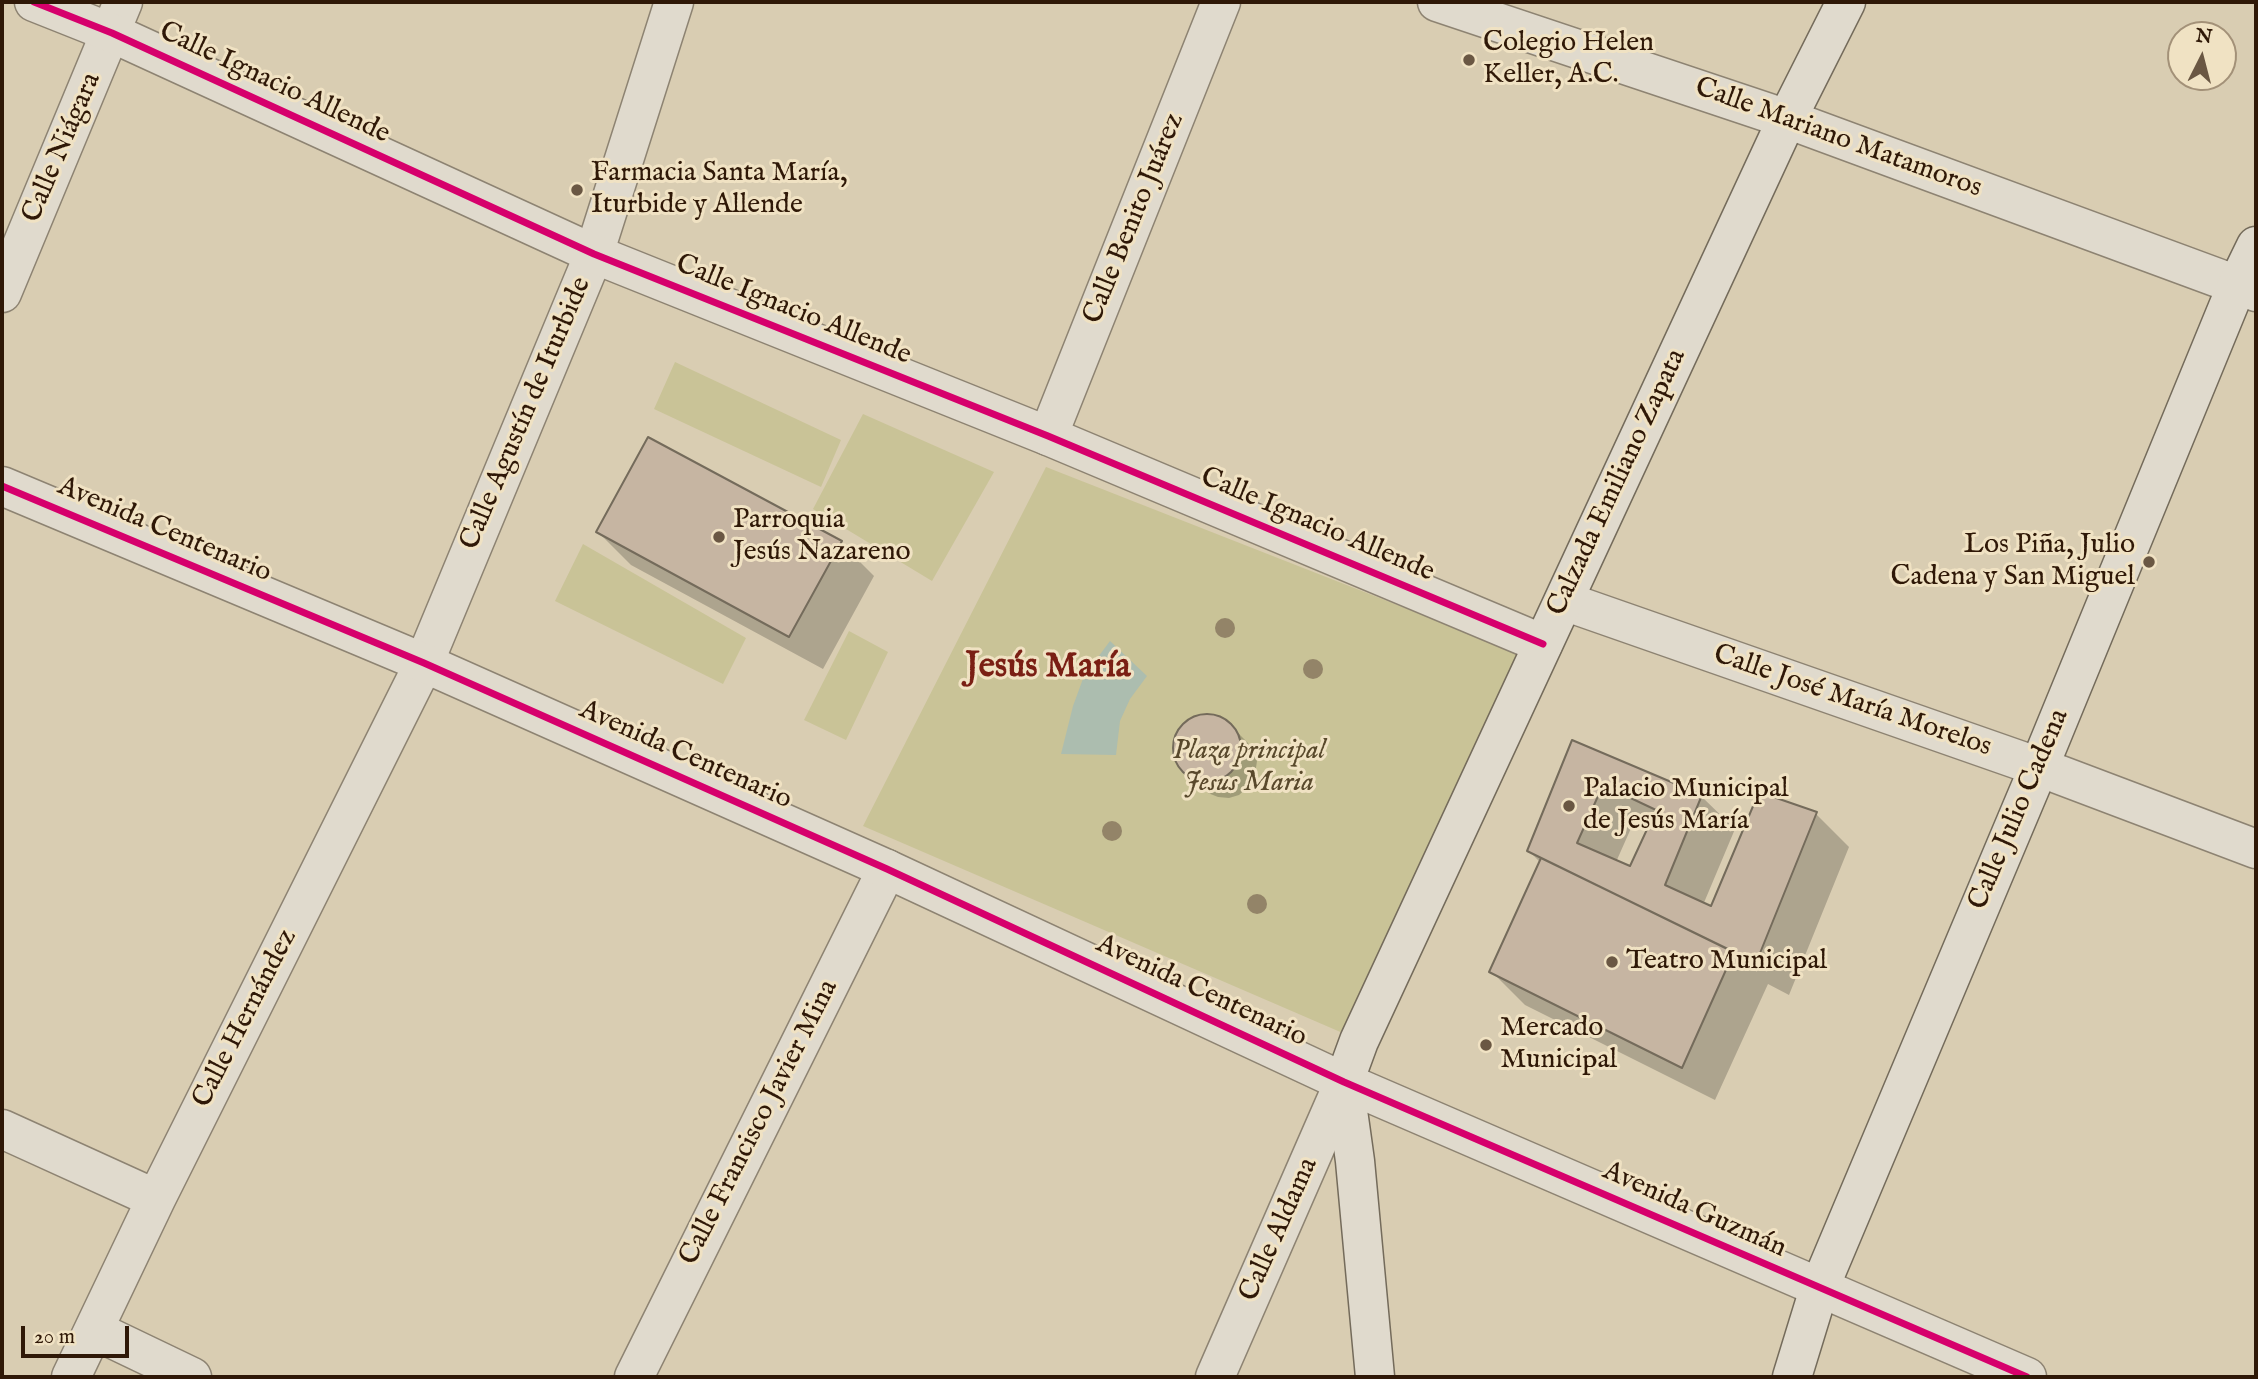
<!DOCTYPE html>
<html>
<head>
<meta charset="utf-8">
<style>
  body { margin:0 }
  #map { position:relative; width:2258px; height:1379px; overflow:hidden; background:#d9cdb2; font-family:"IM FELL English",serif }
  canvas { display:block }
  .frame { position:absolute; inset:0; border:4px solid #2f1807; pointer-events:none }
  .north { position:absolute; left:2167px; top:21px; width:70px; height:70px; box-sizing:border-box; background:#f0e2c3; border:2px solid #a39178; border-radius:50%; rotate:6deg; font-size:19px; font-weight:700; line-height:28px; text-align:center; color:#2f1807 }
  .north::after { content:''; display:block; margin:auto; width:24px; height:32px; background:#6a5743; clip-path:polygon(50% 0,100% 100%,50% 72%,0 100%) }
  .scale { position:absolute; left:21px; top:1326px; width:108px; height:32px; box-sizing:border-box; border:4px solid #2f1807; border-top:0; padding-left:9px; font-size:21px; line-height:24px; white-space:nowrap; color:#2f1807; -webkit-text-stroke:5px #f0e2c3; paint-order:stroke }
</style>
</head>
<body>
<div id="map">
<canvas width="2258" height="1379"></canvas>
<div class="frame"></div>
<div class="north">N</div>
<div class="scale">20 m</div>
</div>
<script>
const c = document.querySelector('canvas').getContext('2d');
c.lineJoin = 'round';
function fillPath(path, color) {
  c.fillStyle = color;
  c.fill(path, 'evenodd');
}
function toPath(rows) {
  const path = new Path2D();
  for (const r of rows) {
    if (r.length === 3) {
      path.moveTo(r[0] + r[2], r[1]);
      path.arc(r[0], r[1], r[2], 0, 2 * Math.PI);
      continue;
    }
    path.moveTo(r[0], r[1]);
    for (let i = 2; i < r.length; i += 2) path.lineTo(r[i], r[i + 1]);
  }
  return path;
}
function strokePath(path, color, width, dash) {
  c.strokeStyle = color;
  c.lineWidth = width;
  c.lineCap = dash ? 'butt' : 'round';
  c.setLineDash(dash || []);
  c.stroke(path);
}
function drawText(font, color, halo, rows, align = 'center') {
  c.font = font + ' "IM FELL English",serif';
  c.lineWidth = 6;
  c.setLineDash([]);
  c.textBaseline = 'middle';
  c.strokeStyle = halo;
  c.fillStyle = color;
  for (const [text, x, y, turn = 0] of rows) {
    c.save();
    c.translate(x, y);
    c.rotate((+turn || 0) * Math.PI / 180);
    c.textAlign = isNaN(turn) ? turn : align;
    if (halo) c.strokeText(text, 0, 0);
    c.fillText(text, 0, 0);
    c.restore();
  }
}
const green = toPath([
  [675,362,841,440,821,487,654,409],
  [863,414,994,472,932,581,813,509],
  [1046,467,1530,657,1352,1037,863,826],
  [583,544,746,638,723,684,555,601],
  [849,631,888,652,846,740,804,720]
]);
const water = toPath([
  [1110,641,1147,676,1130,699,1120,721,1116,755,1061,754,1073,706,1084,676]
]);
const shadow = toPath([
  [598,532,841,543,874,576,823,669,631,565],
  [1211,716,1221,719,1230,725,1248,743,1257,761,1254,781,1239,795,1229,798,1218,797,1208,793,1181,767,1176,757,1175,747,1183,727,1201,717],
  [1573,743,1701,796,1735,829,1703,905,1712,909,1816,814,1849,847,1789,995,1768,984,1715,1100,1525,1005,1491,971,1541,863,1529,851],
  [1636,817,1651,824,1631,869,1616,862]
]);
const building = toPath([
  [648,437,842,541,789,637,596,532,648,437],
  [1207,748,34],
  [1572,740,1702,795,1665,885,1711,906,1759,792,1817,812,1756,963,1527,851,1572,740],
  [1603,785,1656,810,1630,866,1577,843,1603,785],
  [1541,858,1734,952,1682,1068,1489,972,1541,858]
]);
const minor = toPath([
  [1437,2,1787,119,2256,292],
  [2,293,123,2],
  [1048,436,1221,2],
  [1564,601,2039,767,2256,849],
  [2,1129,156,1199],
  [94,1330,192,1377],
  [71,1377,156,1199,424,663,594,254,674,2],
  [634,1377,887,869],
  [1215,1377,1344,1082,2027,1377]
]);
const tertiary = toPath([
  [34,2,112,33,594,254,1048,436,1543,644],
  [2,486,424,663,887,869,1344,1082]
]);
const secondary = toPath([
  [1375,1377,1355,1161,1344,1082,1359,1041,1787,119,1846,2],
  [1792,1377,1819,1289,2039,767,2237,285,2256,246]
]);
const cycleway = toPath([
  [34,2,112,33,594,254,1048,436,1543,644],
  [2,486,424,663,887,869,1344,1082,2027,1377]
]);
const trees = [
  [1225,628],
  [1313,669],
  [1112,831],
  [1257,904]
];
const markers = [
  [1469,60,7,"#6a5743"],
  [577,190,7,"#6a5743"],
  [719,537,7,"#6a5743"],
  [2149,562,7,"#6a5743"],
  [1569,806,7,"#6a5743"],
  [1612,962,7,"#6a5743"],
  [1486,1045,7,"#6a5743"]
];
const poiNames = [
  ["Colegio Helen",1483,44],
  ["Keller, A.C.",1483,76],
  ["Farmacia Santa María,",591,174],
  ["Iturbide y Allende",591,206],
  ["Parroquia",733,521],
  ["Jesús Nazareno",733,553],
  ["Los Piña, Julio",2135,546,"right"],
  ["Cadena y San Miguel",2135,578,"right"],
  ["Palacio Municipal",1583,790],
  ["de Jesús María",1583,822],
  ["Teatro Municipal",1626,962],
  ["Mercado",1500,1029],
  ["Municipal",1500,1061]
];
const streetNames = [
  ["Calle Ignacio Allende",274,84,25],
  ["Calle Mariano Matamoros",1838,139,20],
  ["Calle Niágara",63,148,-67],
  ["Calle Benito Juárez",1135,219,-68],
  ["Calle Ignacio Allende",793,311,22],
  ["Calle Agustín de Iturbide",527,414,-67],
  ["Calzada Emiliano Zapata",1618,483,-65],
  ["Calle Ignacio Allende",1317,526,23],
  ["Avenida Centenario",164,531,23],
  ["Calle José María Morelos",1852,702,19],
  ["Avenida Centenario",685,756,24],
  ["Calle Julio Cadena",2020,810,-67],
  ["Avenida Centenario",1201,992,25],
  ["Calle Hernández",246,1019,-63],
  ["Calle Francisco Javier Mina",760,1123,-63],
  ["Avenida Guzmán",1694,1211,24],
  ["Calle Aldama",1280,1230,-66]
];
const parkNames = [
  ["Plaza principal",1249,752],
  ["Jesus Maria",1249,784]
];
const districtNames = [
  ["Jesús María",1048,669]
];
fillPath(green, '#c9c397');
fillPath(water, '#acbdaf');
fillPath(shadow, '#0003');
fillPath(building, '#c6b5a2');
strokePath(building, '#746b5b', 2);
strokePath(minor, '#8d8372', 41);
strokePath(tertiary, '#8d8372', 41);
strokePath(secondary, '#746b5b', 41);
strokePath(minor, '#e0dacd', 38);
strokePath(tertiary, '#e0dacd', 38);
strokePath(secondary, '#e0dacd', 38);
strokePath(cycleway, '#d6006c', 7);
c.fillStyle = '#938468';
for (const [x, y] of trees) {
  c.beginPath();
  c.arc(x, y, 10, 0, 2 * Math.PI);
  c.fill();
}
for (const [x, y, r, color] of markers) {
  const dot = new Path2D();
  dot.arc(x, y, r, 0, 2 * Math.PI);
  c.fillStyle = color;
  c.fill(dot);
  strokePath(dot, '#f0e2c3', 2.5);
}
drawText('28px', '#2f1807', '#f0e2c3', poiNames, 'left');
drawText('28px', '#2f1807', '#f0e2c3', streetNames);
drawText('italic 28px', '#59492c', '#f0e2c3', parkNames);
drawText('bold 35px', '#7a1f14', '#f0e2c3', districtNames);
</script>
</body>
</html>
